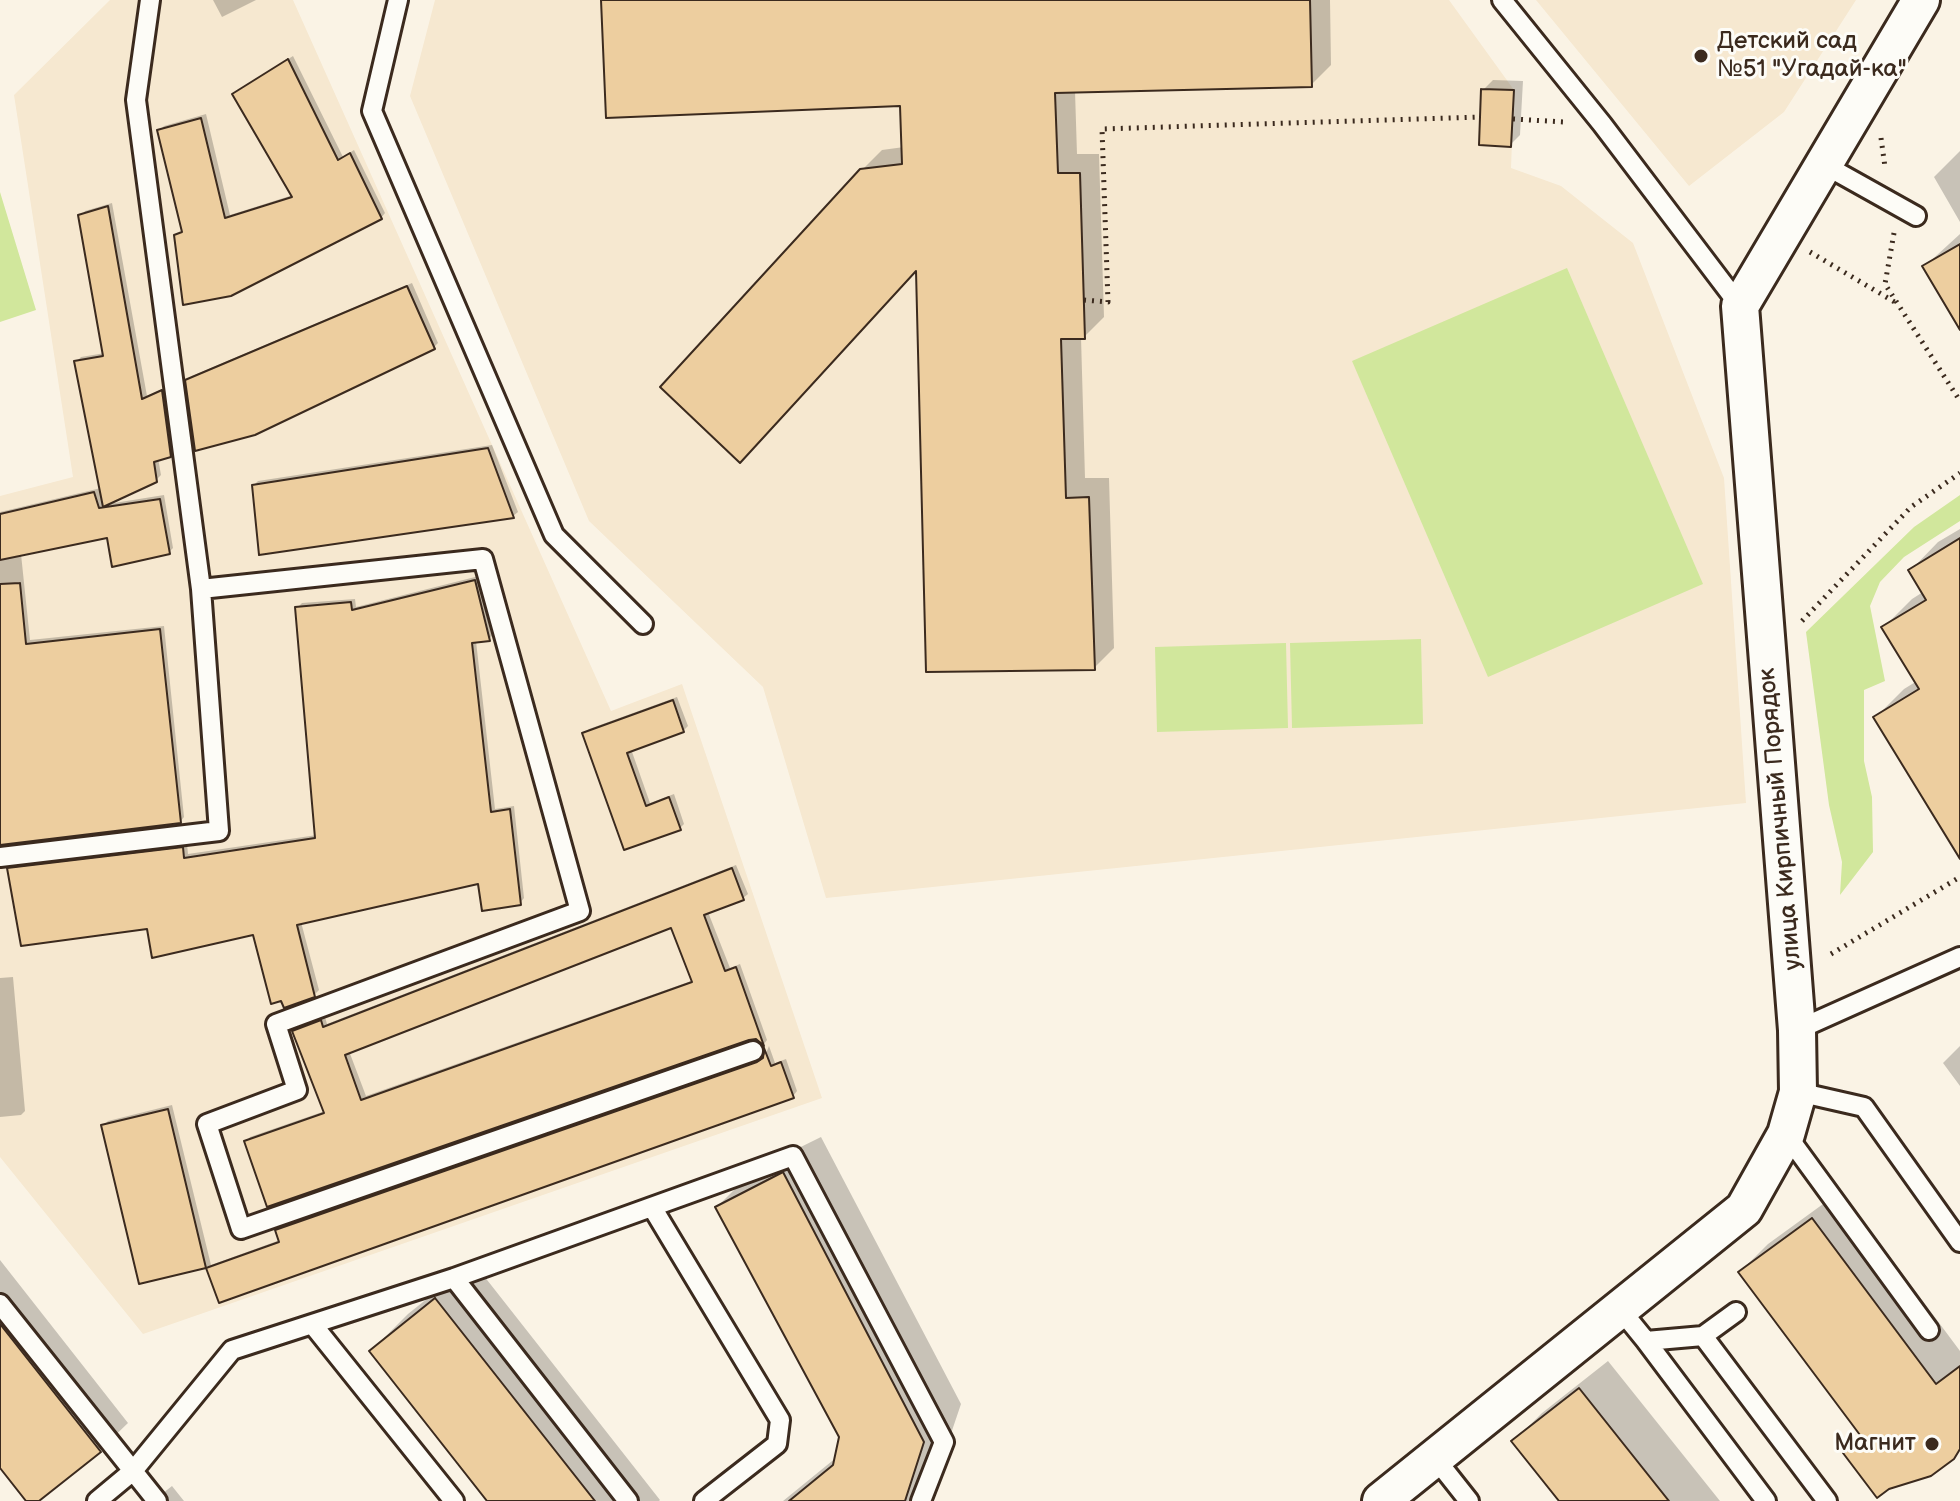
<!DOCTYPE html>
<html>
<head>
<meta charset="utf-8">
<style>
  body { margin:0 }
  canvas { display:block; background:#faf3e5 }
</style>
</head>
<body>
<canvas width="1960" height="1501"></canvas>
<script>
const c = document.querySelector('canvas').getContext('2d');
c.lineJoin = 'round';
function fillPath(path, color) {
  c.fillStyle = color;
  c.fill(path, 'evenodd');
}
function toPath(rows) {
  const path = new Path2D();
  for (const r of rows) {
    path.moveTo(r[0], r[1]);
    for (let i = 2; i < r.length; i += 2) path.lineTo(r[i], r[i + 1]);
  }
  return path;
}
function strokePath(path, color, width, dash) {
  c.strokeStyle = color;
  c.lineWidth = width;
  c.lineCap = dash ? 'butt' : 'round';
  c.setLineDash(dash || []);
  c.stroke(path);
}
function drawText(font, color, halo, rows, align = 'center') {
  c.font = font + ' "Balsamiq Sans",sans-serif';
  c.lineWidth = 6;
  c.setLineDash([]);
  c.textBaseline = 'middle';
  c.strokeStyle = halo;
  c.fillStyle = color;
  for (const [text, x, y, turn = 0] of rows) {
    c.save();
    c.translate(x, y);
    c.rotate((+turn || 0) * Math.PI / 180);
    c.textAlign = isNaN(turn) ? turn : align;
    if (halo) c.strokeText(text, 0, 0);
    c.fillText(text, 0, 0);
    c.restore();
  }
}
const built = toPath([
  [110,0,293,0,611,711,682,684,822,1098,143,1334,0,1157,0,496,73,477,14,95],
  [435,0,1449,0,1514,90,1511,168,1561,186,1633,243,1724,478,1746,803,826,898,763,687,589,521,410,96],
  [1536,0,1856,0,1784,112,1689,186]
]);
const green = toPath([
  [0,192,36,310,0,322],
  [1567,268,1703,584,1488,677,1352,361],
  [1960,495,1960,521,1904,557,1880,582,1870,606,1885,681,1864,690,1864,761,1872,797,1873,852,1840,895,1842,862,1829,805,1806,632,1914,527],
  [1421,639,1423,724,1292,728,1290,643],
  [1286,643,1288,728,1157,732,1155,647]
]);
const shadow = toPath([
  [213,0,256,0,222,17],
  [603,0,1330,0,1331,65,1311,85,1075,91,1077,154,1099,154,1104,317,1084,337,1081,337,1085,478,1109,478,1114,648,1094,668,918,268,862,170,882,150,904,147,902,104],
  [293,56,343,157,354,150,385,213,381,218,176,235,184,230,159,131,164,126,206,114,230,215,293,195,239,90],
  [1493,80,1523,81,1520,135,1510,145,1483,90],
  [1960,151,1960,222,1934,177],
  [112,203,147,396,166,387,175,450,170,455,158,458,161,475,156,480,108,504,164,495,173,548,169,552,109,535,21,554,30,640,164,626,184,817,180,822,0,844,0,512,101,488,76,362,81,357,105,353,81,216,85,211],
  [1960,234,1960,326,1925,266],
  [412,283,438,343,434,347,188,381,192,376],
  [492,445,518,512,513,516,260,552,254,485,258,481],
  [1960,529,1960,855,1876,717,1904,689,1917,681,1884,627,1912,599,1923,592,1910,571,1938,542],
  [479,576,493,635,489,639,476,641,495,809,514,806,524,898,520,903,480,881,301,922,319,990,314,995,255,933,149,927,9,869,13,865,187,844,188,854,317,835,297,608,302,603,355,599,356,607],
  [677,697,688,726,683,731,631,749,650,803,674,794,684,824,680,828,626,848,585,733,589,729],
  [736,865,748,894,743,898,708,912,730,968,740,964,767,1040,764,1044,757,1037,246,1142,250,1137,325,1111,295,1031,299,1027,325,1017,327,1024],
  [672,925,694,980,366,1096,349,1051],
  [13,977,25,1111,21,1115,0,1117,0,978],
  [769,1046,775,1063,786,1059,797,1091,793,1096,220,1301,208,1266,140,1281,104,1125,108,1121,172,1105,211,1265,280,1240,277,1230,282,1226,764,1058],
  [1960,1046,1960,1086,1943,1063],
  [821,1137,961,1404,938,1472,909,1501,783,1501,837,1457,841,1437,717,1207,754,1170],
  [1841,1191,1960,1351,1960,1450,1952,1458,1846,1453,1863,1436,1740,1272,1768,1244],
  [0,1260,128,1423,99,1451,35,1501,29,1501,0,1465],
  [473,1262,660,1500,659,1501,490,1501,371,1351,408,1314],
  [1608,1361,1720,1501,1562,1501,1514,1441,1542,1413],
  [172,1486,184,1501,153,1501]
]);
const building = toPath([
  [601,0,1310,0,1312,87,1055,93,1058,173,1080,173,1085,339,1061,339,1066,498,1089,497,1095,670,926,672,916,271,740,463,660,387,860,169,902,164,900,106,606,118,601,0],
  [288,59,338,160,350,153,382,219,231,296,183,305,174,235,182,232,157,130,201,118,225,218,292,197,232,94,288,59],
  [1481,89,1514,90,1511,147,1479,145,1481,89],
  [108,206,142,399,162,390,171,457,154,462,157,482,103,507,74,361,103,356,78,215,108,206],
  [1960,244,1960,330,1922,266,1960,244],
  [407,286,435,349,255,435,195,451,185,380,407,286],
  [488,448,514,518,259,555,252,485,488,448],
  [94,492,99,508,160,499,170,554,112,567,107,538,0,560,0,514,94,492],
  [1960,538,1960,859,1873,717,1919,689,1881,627,1926,600,1908,570,1960,538],
  [475,580,490,641,472,643,491,812,510,809,521,905,482,911,478,884,297,925,315,997,284,1008,281,1001,271,1004,253,935,152,958,147,929,21,946,7,868,183,847,184,858,315,838,295,607,351,602,352,610,475,580],
  [20,583,26,644,160,629,181,823,0,845,0,584,20,583],
  [673,700,684,732,627,753,646,806,669,797,681,830,624,850,582,733,673,700],
  [732,868,744,900,704,915,725,971,736,967,764,1046,756,1039,749,1040,267,1207,244,1141,324,1113,292,1031,321,1020,323,1027,732,868],
  [671,928,692,982,361,1100,345,1055,671,928],
  [764,1048,771,1066,781,1062,794,1098,219,1303,206,1268,279,1242,275,1230,757,1062,763,1058,764,1048],
  [168,1109,206,1268,139,1284,101,1125,168,1109],
  [783,1172,924,1442,905,1501,789,1501,833,1465,839,1437,715,1207,783,1172],
  [1812,1218,1936,1384,1960,1366,1960,1449,1954,1459,1931,1476,1889,1489,1877,1498,1843,1453,1863,1439,1738,1272,1812,1218],
  [435,1298,595,1501,487,1501,369,1351,435,1298],
  [0,1324,101,1452,39,1501,26,1501,0,1468,0,1324],
  [1579,1388,1669,1501,1559,1501,1511,1441,1579,1388]
]);
const path = toPath([
  [1513,119,1565,122],
  [1881,138,1885,167],
  [1894,233,1885,284,1960,401],
  [1810,252,1898,304],
  [1084,300,1108,302,1102,129,1480,117],
  [1802,621,1911,507,1960,473],
  [1831,954,1960,877]
]);
const lane = toPath([
  [398,0,372,111,554,535,643,624],
  [1502,0,1602,124,1740,306],
  [1823,164,1916,216],
  [201,589,483,559,580,911,276,1024,297,1090,207,1124,241,1229,753,1051],
  [0,857,219,831,201,589,136,100,150,0],
  [1797,1030,1960,957],
  [1798,1092,1864,1107,1960,1242],
  [1786,1134,1929,1330],
  [652,1207,780,1420,777,1444,704,1501],
  [454,1278,628,1501],
  [0,1304,157,1501],
  [1620,1309,1646,1341,1703,1336,1827,1501],
  [313,1325,454,1501],
  [1703,1336,1736,1312],
  [1646,1341,1766,1501],
  [1435,1458,1469,1501],
  [97,1501,133,1471,232,1350,454,1278,793,1156,944,1442,921,1501]
]);
const street = toPath([
  [1381,1501,1744,1209,1786,1134,1798,1092,1797,1030,1740,306,1921,0]
]);
const markers = [
  [1701,56,8,"#3b2a1e"],
  [1932,1444,8,"#3b2a1e"]
];
const poiNames = [
  ["Детский сад",1717,42],
  ["№51 \"Угадай-ка\"",1717,70],
  ["Магнит",1916,1444,"right"]
];
const streetNames = [
  ["улица Кирпичный Порядок",1781,819,-95]
];
fillPath(built, '#f6e8d0');
fillPath(green, '#d1e79c');
fillPath(shadow, '#0003');
fillPath(building, '#edce9f');
strokePath(building, '#3b2a1e', 2);
strokePath(lane, '#3b2a1e', 24);
strokePath(street, '#3b2a1e', 42);
strokePath(path, '#3b2a1e', 5, [2, 6]);
strokePath(lane, '#fdfcf7', 18);
strokePath(street, '#fdfcf7', 36);
for (const [x, y, r, color] of markers) {
  const dot = new Path2D();
  dot.arc(x, y, r, 0, 2 * Math.PI);
  c.fillStyle = color;
  c.fill(dot);
  strokePath(dot, '#fdfcf7', 3);
}
drawText('24px', '#3b2a1e', '#fdfcf7', poiNames, 'left');
drawText('24px', '#3b2a1e', '#fdfcf7', streetNames);
</script>
</body>
</html>
